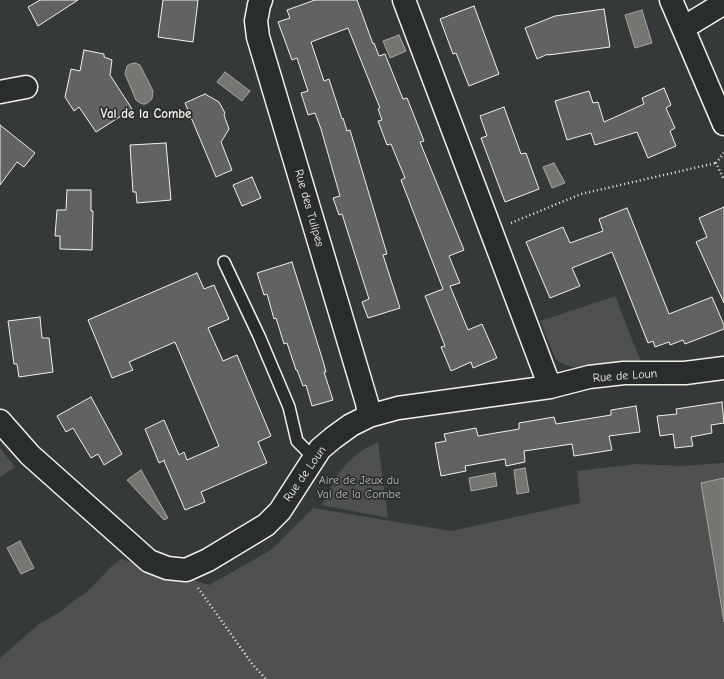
<!DOCTYPE html>
<html>
<head>
<meta charset="utf-8">
<style>
  body { margin:0 }
  canvas { display:block; background:#363939 }
</style>
</head>
<body>
<canvas width="724" height="679"></canvas>
<script>
const c = document.querySelector('canvas').getContext('2d');
c.lineJoin = 'round';
function fillPath(path, color) {
  c.fillStyle = color;
  c.fill(path, 'evenodd');
}
function toPath(rows) {
  const path = new Path2D();
  for (const r of rows) {
    path.moveTo(r[0], r[1]);
    for (let i = 2; i < r.length; i += 2) path.lineTo(r[i], r[i + 1]);
  }
  return path;
}
function strokePath(path, color, width, dash) {
  c.strokeStyle = color;
  c.lineWidth = width;
  c.lineCap = dash ? 'butt' : 'round';
  c.setLineDash(dash || []);
  c.stroke(path);
}
function drawText(font, color, halo, rows, align = 'center') {
  c.font = font + ' "Comic Neue",sans-serif';
  c.lineWidth = 3.5;
  c.setLineDash([]);
  c.textBaseline = 'middle';
  c.strokeStyle = halo;
  c.fillStyle = color;
  for (const [text, x, y, turn = 0] of rows) {
    c.save();
    c.translate(x, y);
    c.rotate((+turn || 0) * Math.PI / 180);
    c.textAlign = isNaN(turn) ? turn : align;
    if (halo) c.strokeText(text, 0, 0);
    c.fillText(text, 0, 0);
    c.restore();
  }
}
const green = toPath([
  [615,296,641,362,625,364,598,365,577,368,566,365,556,360,540,321],
  [378,442,388,518,322,505,336,477,347,463,361,451],
  [0,448,15,467,0,477],
  [724,463,724,679,0,679,0,658,39,624,60,612,72,602,87,592,111,567,121,559,209,585,271,550,313,508,451,531,580,503,577,471,637,464,680,466]
]);
const water = toPath([
  [642,10,652,43,635,48,625,15,642,10],
  [399,35,406,51,390,58,383,41,399,35],
  [135,63,140,65,153,91,152,99,146,104,142,104,136,100,125,74,127,66,130,64,135,63],
  [225,72,250,91,242,101,217,82,225,72],
  [554,163,565,183,552,188,543,167,554,163],
  [525,468,529,492,517,494,514,470,525,468],
  [141,470,168,518,164,520,127,480,141,470],
  [495,473,497,486,471,491,469,478,495,473],
  [724,478,724,622,701,483,724,478],
  [20,541,34,568,21,574,7,548,20,541]
]);
const building = toPath([
  [40,0,78,0,38,26,28,7,40,0],
  [163,0,198,0,193,42,158,37,163,0],
  [315,0,357,0,373,44,374,43,379,56,385,54,403,99,407,98,424,141,420,142,464,250,449,256,460,283,450,286,468,330,482,324,497,358,473,368,471,362,451,371,441,347,445,346,425,296,443,289,401,180,405,178,391,144,387,145,378,121,382,120,378,109,380,108,348,28,311,42,324,81,329,79,342,119,343,118,347,131,350,130,387,254,383,255,400,308,368,318,362,302,369,299,342,214,339,215,333,198,340,196,321,129,315,113,308,115,301,93,308,91,297,58,292,60,278,22,290,18,287,10,315,0],
  [474,6,499,74,469,86,456,53,453,54,440,19,474,6],
  [604,9,610,47,548,55,548,54,537,59,525,28,555,16,604,9],
  [84,50,104,54,104,57,112,60,110,75,132,109,96,132,79,107,74,111,65,97,71,69,80,71,84,50],
  [664,88,671,105,666,108,675,128,670,131,676,146,648,158,637,132,595,145,591,133,567,140,555,101,589,91,593,103,598,102,604,122,644,104,642,98,664,88],
  [205,94,219,102,225,113,224,115,229,129,221,142,232,170,216,177,185,103,205,94],
  [504,107,521,154,526,153,539,189,505,202,481,138,487,136,480,116,504,107],
  [0,125,35,153,24,167,17,162,0,185,0,125],
  [166,143,171,200,137,203,136,192,133,192,130,145,166,143],
  [252,177,261,198,242,206,233,185,252,177],
  [67,190,91,190,91,211,93,211,92,250,60,249,60,236,55,236,57,210,66,210,67,190],
  [724,207,724,303,696,242,707,237,699,218,724,207],
  [627,208,669,314,712,297,724,325,724,329,685,344,683,340,670,345,669,342,655,347,653,341,648,343,612,252,572,268,580,286,550,298,526,242,563,227,570,243,603,231,599,219,627,208],
  [292,262,323,361,326,372,324,372,333,400,312,406,306,385,303,386,297,370,296,370,287,343,284,344,276,318,274,319,267,294,264,295,257,273,292,262],
  [197,273,204,289,214,285,229,319,208,328,223,361,237,355,271,436,258,442,267,463,201,492,205,502,185,510,164,461,165,460,159,463,145,429,164,420,179,455,184,452,187,460,219,446,175,342,129,362,133,370,112,378,88,320,197,273],
  [40,317,42,338,49,338,53,372,19,377,17,364,14,364,8,321,40,317],
  [91,397,122,454,104,465,98,454,91,458,73,428,66,432,57,416,91,397],
  [722,402,724,423,711,425,712,433,691,437,693,446,675,448,673,434,660,436,657,416,677,414,676,409,722,402],
  [636,406,640,432,609,436,612,450,574,456,572,444,524,451,525,462,506,466,505,459,465,466,466,471,441,476,435,443,446,441,444,434,476,428,478,436,519,429,519,423,554,417,556,424,611,415,611,410,636,406]
]);
const path = toPath([
  [724,153,716,163,724,180],
  [511,223,581,194,716,163],
  [198,588,253,665,266,679]
]);
const service = toPath([
  [224,262,259,336,289,407,297,441,314,458]
]);
const minor = toPath([
  [261,0,259,5,256,21,258,37,367,403,369,416],
  [404,0,550,387],
  [671,0,724,124],
  [683,28,724,3],
  [0,92,26,87],
  [0,421,30,455,149,561,167,568,186,570,208,560,266,525,280,511,320,449,333,438,351,425,369,416,398,408,550,387,589,377,624,373,685,373,724,368]
]);
const streetNames = [
  ["Rue des Tulipes",309,208,74],
  ["Rue de Loun",625,376,-4],
  ["Rue de Loun",305,474,-55]
];
const parkNames = [
  ["Aire de Jeux du",359,481],
  ["Val de la Combe",359,495]
];
const neighbourhoodNames = [
  ["Val de la Combe",146,114]
];
fillPath(green, '#4e514f');
fillPath(water, '#757572');
strokePath(water, '#a8a7a1', 1);
fillPath(building, '#616362');
strokePath(building, '#f4f1e8', 1);
strokePath(service, '#f4f1e8', 14);
strokePath(minor, '#f4f1e8', 25);
strokePath(path, '#f4f1e8', 2.5, [1, 3]);
strokePath(service, '#2a2d2e', 11);
strokePath(minor, '#2a2d2e', 22);
drawText('12px', '#f4f1e8', '#2a2d2e', streetNames);
drawText('12px', '#bab9b2', '#2a2d2e', parkNames);
drawText('bold 13px', '#f4f1e8', '#2a2d2e', neighbourhoodNames);
</script>
</body>
</html>
